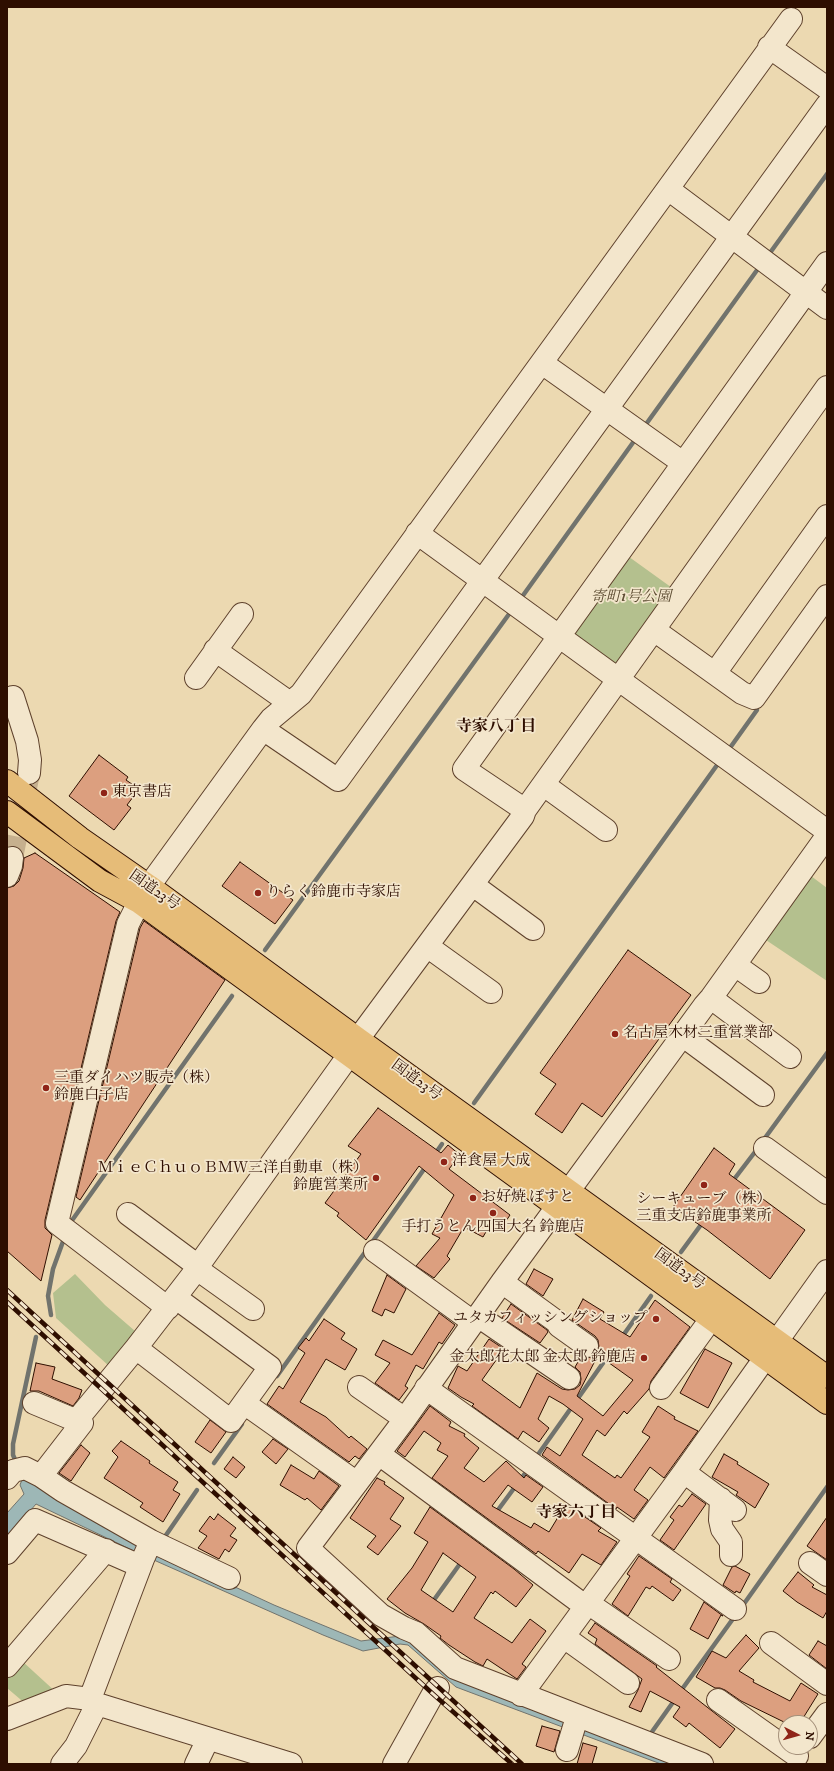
<!DOCTYPE html>
<html>
<head>
<meta charset="utf-8">
<style>
  body { margin:0 }
  #map { position:relative; width:834px; height:1771px; overflow:hidden; background:#ecd9b1; font-family:"IM FELL DW Pica",serif }
  canvas { display:block }
  .frame { position:absolute; inset:0; border:8px solid #2e0e00; pointer-events:none }
  .north { position:absolute; left:778px; top:1715px; width:40px; height:40px; box-sizing:border-box; background:#f3e6cc; border:1px solid #a4907a; border-radius:50%; rotate:96deg; font-size:11px; font-weight:700; line-height:16px; text-align:center; color:#2e0e00 }
  .north::after { content:''; display:block; margin:auto; width:14px; height:18px; background:#8f2418; clip-path:polygon(50% 0,100% 100%,50% 72%,0 100%) }
</style>
</head>
<body>
<div id="map">
<canvas width="834" height="1771"></canvas>
<div class="frame"></div>
<div class="north">N</div>
</div>
<script>
const c = document.querySelector('canvas').getContext('2d');
c.lineJoin = 'round';
function fillPath(path, color) {
  c.fillStyle = color;
  c.fill(path, 'evenodd');
}
function toPath(rows) {
  const path = new Path2D();
  for (const r of rows) {
    path.moveTo(r[0], r[1]);
    for (let i = 2; i < r.length; i += 2) path.lineTo(r[i], r[i + 1]);
  }
  return path;
}
function strokePath(path, color, width, dash) {
  c.strokeStyle = color;
  c.lineWidth = width;
  c.lineCap = dash ? 'butt' : 'round';
  c.setLineDash(dash || []);
  c.stroke(path);
}
function drawText(font, color, halo, rows, align = 'center') {
  c.font = font + ' "IM FELL DW Pica","Noto Serif JP",serif';
  c.lineWidth = 3.5;
  c.setLineDash([]);
  c.textBaseline = 'middle';
  c.strokeStyle = halo;
  c.fillStyle = color;
  for (const [text, x, y, turn = 0] of rows) {
    c.save();
    c.translate(x, y);
    c.rotate((+turn || 0) * Math.PI / 180);
    c.textAlign = isNaN(turn) ? turn : align;
    if (halo) c.strokeText(text, 0, 0);
    c.fillText(text, 0, 0);
    c.restore();
  }
}
const green = toPath([
  [625,554,675,590,620,663,609,664,573,639,570,628],
  [807,873,827,888,827,981,760,936],
  [75,1274,105,1305,135,1331,109,1366,56,1318,53,1293],
  [22,1661,57,1693,27,1705,7,1688,7,1678]
]);
const water = toPath([
  [23,1477,168,1556,274,1605,361,1641,400,1636,684,1764,661,1764,456,1687,408,1645,400,1644,363,1651,323,1635,138,1553,36,1504,7,1538,7,1513,24,1494,20,1485,23,1477]
]);
const stream = toPath([
  [767,257,827,174],
  [644,427,760,266],
  [519,601,637,437],
  [727,752,757,710],
  [265,950,512,610],
  [474,1103,720,761],
  [762,1142,827,1053],
  [435,1154,442,1144],
  [732,1182,758,1148],
  [68,1226,232,996],
  [681,1252,703,1222],
  [51,1315,48,1296,53,1269,65,1236],
  [622,1337,651,1296],
  [277,1376,427,1165],
  [537,1456,608,1356],
  [214,1463,242,1424],
  [17,1464,13,1455,13,1444,36,1337],
  [495,1514,529,1468],
  [164,1538,197,1490],
  [431,1604,462,1561],
  [741,1608,827,1487],
  [680,1692,735,1616],
  [649,1736,676,1698]
]);
const building = toPath([
  [99,755,128,777,126,780,139,789,127,805,131,808,114,830,69,796,99,755],
  [35,853,120,912,116,921,45,1220,45,1228,52,1235,41,1281,7,1251,7,888,14,886,19,881,23,868,24,858,35,853],
  [240,862,293,900,275,924,222,886,240,862],
  [144,921,225,980,80,1200,76,1197,140,928,144,921],
  [628,950,691,995,602,1117,582,1103,562,1133,535,1114,556,1084,540,1073,628,950],
  [378,1108,441,1153,448,1145,460,1155,449,1169,510,1215,500,1230,491,1223,483,1237,464,1227,447,1256,450,1259,434,1278,416,1266,440,1238,432,1234,454,1195,419,1166,366,1240,337,1216,339,1213,325,1203,361,1154,348,1146,378,1108],
  [714,1148,735,1164,729,1174,805,1230,770,1279,707,1230,673,1207,714,1148],
  [534,1269,553,1279,543,1296,526,1284,534,1269],
  [387,1275,406,1289,394,1313,385,1309,382,1316,372,1311,387,1275],
  [583,1299,604,1312,600,1319,630,1337,655,1300,690,1327,651,1381,649,1389,627,1414,624,1411,605,1436,597,1430,582,1455,615,1478,617,1475,621,1478,650,1437,642,1432,658,1406,675,1417,674,1419,698,1431,664,1478,650,1467,634,1490,648,1500,634,1519,617,1507,616,1509,542,1455,547,1447,560,1456,583,1419,563,1404,549,1396,538,1419,549,1428,539,1442,523,1431,518,1439,472,1406,474,1404,461,1397,448,1388,458,1366,467,1371,489,1339,504,1349,482,1380,520,1408,537,1373,562,1389,568,1390,575,1389,580,1385,581,1379,580,1372,575,1367,581,1357,586,1358,593,1357,597,1353,599,1347,598,1340,595,1336,572,1320,583,1299],
  [598,1355,633,1380,603,1416,577,1396,598,1355],
  [511,1304,547,1330,548,1332,540,1343,502,1318,511,1304],
  [439,1313,455,1325,442,1344,439,1342,423,1369,416,1365,405,1386,408,1388,399,1400,375,1383,390,1363,375,1355,383,1340,412,1355,439,1313],
  [324,1319,345,1333,341,1339,357,1349,345,1370,326,1359,300,1402,326,1417,349,1438,351,1436,367,1449,359,1459,355,1456,349,1462,267,1404,279,1386,283,1389,305,1353,298,1348,306,1338,309,1341,324,1319],
  [705,1349,732,1363,708,1408,680,1393,705,1349],
  [36,1363,55,1367,52,1379,82,1390,79,1398,73,1406,39,1391,30,1391,36,1363],
  [430,1406,451,1422,449,1426,465,1434,464,1436,479,1448,464,1468,484,1482,506,1461,524,1478,526,1475,543,1487,532,1502,508,1485,492,1506,531,1528,534,1523,549,1532,566,1504,601,1528,598,1531,617,1542,601,1565,582,1554,569,1573,538,1551,536,1554,432,1478,448,1456,437,1450,441,1443,424,1431,405,1457,397,1451,430,1406],
  [210,1420,226,1432,211,1453,195,1442,210,1420],
  [273,1439,288,1449,276,1464,262,1452,273,1439],
  [121,1441,150,1461,149,1463,178,1482,173,1490,180,1494,163,1522,140,1507,143,1503,104,1478,118,1457,112,1451,121,1441],
  [81,1445,90,1453,71,1481,59,1473,81,1445],
  [724,1454,738,1462,737,1464,769,1484,755,1508,736,1495,738,1492,712,1477,724,1454],
  [233,1457,245,1467,236,1478,224,1469,233,1457],
  [291,1465,314,1479,319,1471,339,1486,321,1510,307,1498,305,1500,280,1485,291,1465],
  [377,1478,385,1482,384,1484,404,1498,390,1519,401,1526,378,1555,367,1547,376,1536,350,1518,377,1478],
  [692,1494,706,1504,674,1550,660,1540,674,1520,670,1517,679,1505,682,1507,692,1494],
  [430,1507,514,1569,533,1585,516,1607,495,1591,493,1594,491,1592,474,1618,512,1643,530,1619,546,1631,522,1664,526,1667,517,1679,487,1659,483,1666,475,1662,449,1645,440,1638,441,1636,424,1624,405,1613,387,1599,412,1568,428,1542,414,1533,430,1507],
  [443,1553,476,1577,453,1612,421,1590,443,1553],
  [218,1514,236,1528,230,1536,237,1540,229,1552,225,1549,219,1559,198,1548,207,1536,199,1531,210,1516,214,1520,218,1514],
  [827,1517,827,1560,807,1546,827,1517],
  [639,1556,672,1579,670,1582,681,1590,673,1601,652,1586,650,1589,646,1587,628,1616,612,1604,630,1576,627,1574,639,1556],
  [735,1566,750,1574,740,1593,736,1591,735,1593,723,1585,732,1567,735,1566],
  [798,1572,814,1585,812,1587,827,1595,827,1611,823,1618,797,1602,783,1591,798,1572],
  [704,1602,723,1616,721,1615,708,1639,690,1629,704,1602],
  [595,1623,657,1666,656,1667,735,1729,720,1748,689,1723,686,1727,673,1717,680,1707,650,1691,641,1712,629,1707,638,1690,642,1679,595,1644,597,1639,588,1633,595,1623],
  [746,1635,759,1648,739,1671,754,1680,753,1682,790,1701,801,1683,818,1694,800,1723,786,1723,741,1701,725,1690,720,1688,715,1688,696,1677,712,1651,726,1658,746,1635],
  [818,1641,827,1646,827,1669,809,1655,818,1641],
  [542,1726,560,1731,554,1752,536,1746,542,1726],
  [583,1743,597,1747,592,1764,577,1764,583,1743]
]);
const minorTunnel = toPath([
  [12,858,28,778]
]);
const minor = toPath([
  [769,47,827,88],
  [668,189,827,308],
  [542,363,683,463],
  [417,533,827,831],
  [654,630,742,693,754,698,827,596],
  [215,650,290,703],
  [715,673,827,516],
  [196,678,242,614],
  [13,697,27,741,30,760,29,773],
  [263,729,338,780,827,105],
  [544,785,606,830],
  [525,810,464,769,827,263],
  [7,876,11,866,12,858],
  [473,885,533,929],
  [427,946,491,992],
  [735,965,759,982],
  [711,998,790,1057],
  [682,1035,763,1095],
  [765,1148,827,1193],
  [128,1214,198,1266],
  [375,1251,473,1322],
  [197,1269,253,1309],
  [502,1282,557,1322,559,1326,587,1346],
  [176,1298,270,1367,231,1421,136,1348,197,1269,198,1266,349,1055,358,1039,523,816,525,810,827,387],
  [168,1308,57,1223,128,924,139,902,149,886,263,729,271,719,301,694,791,19],
  [478,1316,569,1378],
  [777,1341,827,1271],
  [359,1387,405,1419],
  [426,1388,735,1609],
  [661,1388,711,1319],
  [34,1403,82,1423,41,1476],
  [244,1403,357,1483],
  [76,1421,136,1348],
  [379,1454,585,1606],
  [684,1472,735,1510],
  [7,1478,13,1471,25,1468,41,1476,63,1491,151,1541,229,1578],
  [721,1499,720,1520,722,1529,731,1542,731,1555],
  [7,1553,35,1520,140,1566],
  [810,1563,827,1575],
  [588,1603,669,1659],
  [564,1637,628,1683],
  [771,1643,827,1684],
  [7,1666,106,1550],
  [521,1695,684,1472,765,1358],
  [90,1699,143,1559,151,1541],
  [718,1700,797,1756],
  [97,1704,291,1764],
  [7,1719,66,1696,90,1699,97,1704,76,1746,62,1764],
  [810,1737,827,1714],
  [567,1750,577,1717],
  [196,1764,208,1739],
  [394,1764,433,1694,438,1688],
  [702,1764,455,1668,416,1633,404,1628,381,1615,308,1548,405,1419,502,1282,704,1006,711,998,827,836]
]);
const highway = toPath([
  [7,781,80,838,149,886,358,1039,827,1377],
  [7,812,100,881,139,902,827,1403]
]);
const rail = toPath([
  [7,1290,522,1764],
  [7,1302,433,1694,512,1764]
]);
const markers = [
  [104,793,4,"#8f2418"],
  [258,893,4,"#8f2418"],
  [615,1034,4,"#8f2418"],
  [46,1088,4,"#8f2418"],
  [444,1162,4,"#8f2418"],
  [376,1178,4,"#8f2418"],
  [704,1185,4,"#8f2418"],
  [473,1198,4,"#8f2418"],
  [493,1213,4,"#8f2418"],
  [656,1319,4,"#8f2418"],
  [644,1358,4,"#8f2418"]
];
const parkNames = [
  ["寄町1号公園",631,598]
];
const poiNames = [
  ["東京書店",112,793],
  ["りらく鈴鹿市寺家店",266,893],
  ["名古屋木材三重営業部",623,1034],
  ["三重ダイハツ販売（株）",54,1079],
  ["鈴鹿白子店",54,1096],
  ["洋食屋 大成",452,1162],
  ["ＭｉｅＣｈｕｏＢＭＷ三洋自動車（株）",368,1169,"right"],
  ["鈴鹿営業所",368,1186,"right"],
  ["お好焼 ぽすと",481,1198],
  ["シーキューブ（株）",704,1200,"center"],
  ["三重支店鈴鹿事業所",704,1217,"center"],
  ["手打うとん四国大名 鈴鹿店",493,1228,"center"],
  ["ユタカフィッシングショップ",648,1319,"right"],
  ["金太郎花太郎 金太郎 鈴鹿店",636,1358,"right"]
];
const streetNames = [
  ["国道23号",154,891,35],
  ["国道23号",416,1081,36],
  ["国道23号",679,1270,36]
];
const neighbourhoodNames = [
  ["寺家八丁目",496,728],
  ["寺家六丁目",576,1514]
];
fillPath(green, '#b4c08e');
fillPath(water, '#9db7b6');
strokePath(water, '#71736d', 1);
strokePath(stream, '#71736d', 4.5);
fillPath(building, '#dc9f7f');
strokePath(building, '#2e0e00', 1);
strokePath(minorTunnel, '#c6b08e', 22, [22, 11]);
strokePath(minor, '#5e412c', 24);
strokePath(highway, '#2e0e00', 24);
strokePath(minor, '#f3e6cc', 22);
strokePath(highway, '#e6bc78', 22);
strokePath(rail, '#2e0e00', 4.5);
strokePath(rail, '#f3e6cc', 3, [9]);
for (const [x, y, r, color] of markers) {
  const dot = new Path2D();
  dot.arc(x, y, r, 0, 2 * Math.PI);
  c.fillStyle = color;
  c.fill(dot);
  strokePath(dot, '#f3e6cc', 1.5);
}
drawText('italic 15px', '#5d4c32', '#f3e6cc', parkNames);
drawText('15px', '#2e0e00', '#f3e6cc', poiNames, 'left');
drawText('15px', '#2e0e00', '#f3e6cc', streetNames);
drawText('bold 16px', '#2e0e00', '#f3e6cc', neighbourhoodNames);
</script>
</body>
</html>
